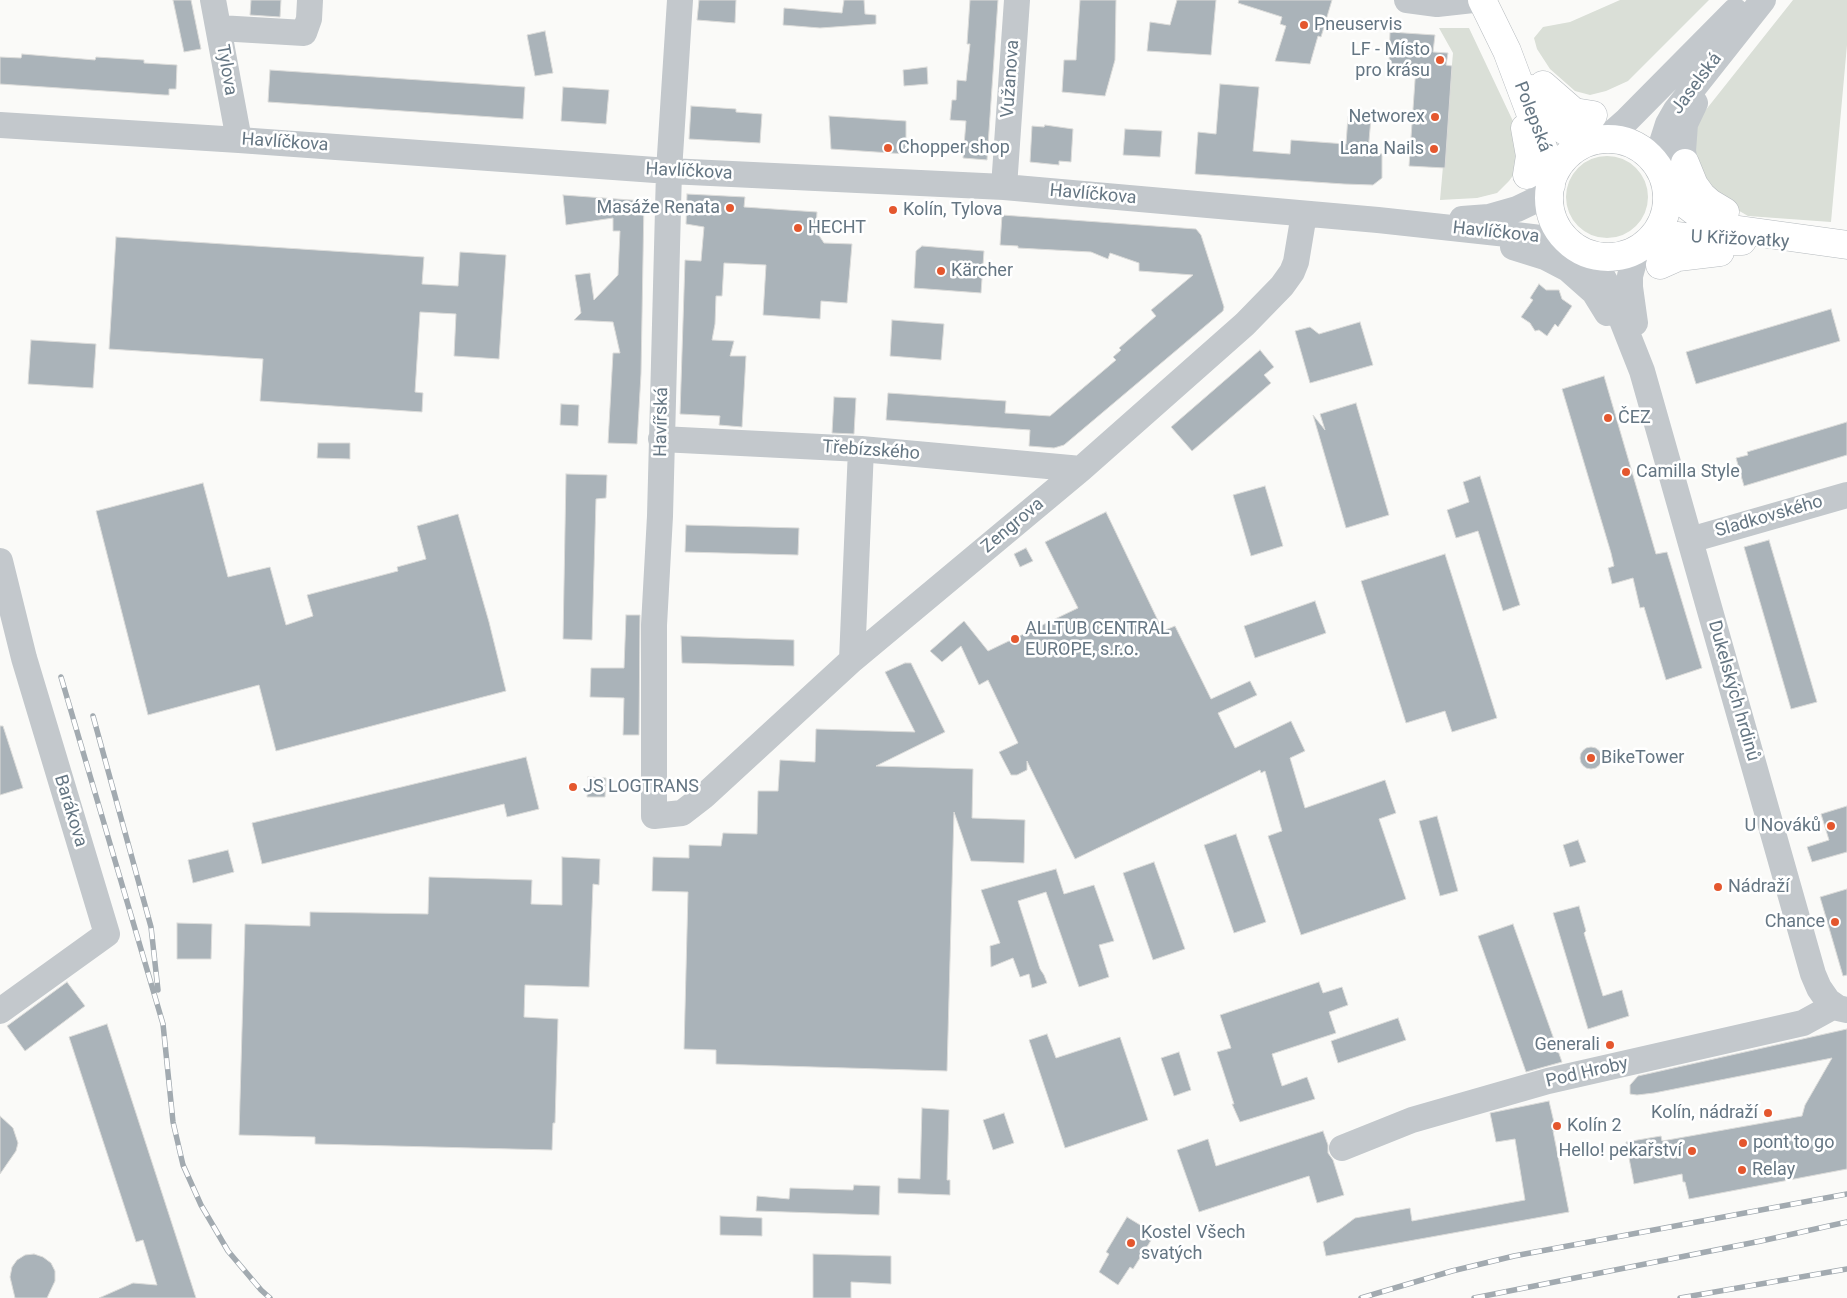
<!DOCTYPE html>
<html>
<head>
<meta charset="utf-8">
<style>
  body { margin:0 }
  canvas { display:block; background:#fafaf8 }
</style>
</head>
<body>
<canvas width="1847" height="1298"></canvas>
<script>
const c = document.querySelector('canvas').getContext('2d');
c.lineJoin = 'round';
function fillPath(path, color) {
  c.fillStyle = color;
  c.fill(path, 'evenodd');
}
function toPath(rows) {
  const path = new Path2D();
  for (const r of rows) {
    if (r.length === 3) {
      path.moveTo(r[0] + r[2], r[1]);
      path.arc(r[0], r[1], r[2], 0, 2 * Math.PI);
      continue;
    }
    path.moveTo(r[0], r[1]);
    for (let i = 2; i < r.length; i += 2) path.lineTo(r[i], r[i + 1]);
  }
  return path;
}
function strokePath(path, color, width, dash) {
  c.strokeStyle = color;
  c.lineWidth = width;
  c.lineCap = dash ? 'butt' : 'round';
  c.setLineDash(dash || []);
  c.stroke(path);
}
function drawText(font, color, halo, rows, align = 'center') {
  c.font = font + ' Roboto,sans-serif';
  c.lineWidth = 5;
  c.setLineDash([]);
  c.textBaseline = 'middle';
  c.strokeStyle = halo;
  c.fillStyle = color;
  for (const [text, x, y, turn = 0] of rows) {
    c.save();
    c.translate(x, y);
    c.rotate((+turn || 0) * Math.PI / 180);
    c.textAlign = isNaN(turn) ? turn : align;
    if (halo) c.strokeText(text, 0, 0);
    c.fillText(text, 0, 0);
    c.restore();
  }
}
const green = toPath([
  [1620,0,1709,0,1628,81,1606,91,1590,95,1575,91,1550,69,1537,49,1534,38,1543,27,1570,22],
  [1793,0,1847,0,1847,45,1831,222,1748,216,1705,191,1691,165,1697,121],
  [1439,28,1469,28,1520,136,1520,166,1509,181,1497,193,1477,198,1440,200,1453,53],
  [1607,197,41]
]);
const building = toPath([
  [173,0,191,0,201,49,184,52,173,0],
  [251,0,281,0,280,17,250,15,251,0],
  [699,0,736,0,735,23,697,20,699,0],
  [844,0,864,0,865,14,876,15,876,24,820,28,783,25,784,8,842,13,844,0],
  [970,0,998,0,987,160,963,158,966,121,950,120,952,100,956,100,957,80,966,81,970,44,967,44,970,0],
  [1080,0,1116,0,1115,60,1105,96,1062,92,1064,60,1076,60,1080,0],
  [1177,0,1216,0,1211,55,1147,51,1150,22,1170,25,1177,0],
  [1239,0,1332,0,1321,37,1318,36,1310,64,1275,61,1286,26,1280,24,1282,17,1238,3,1239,0],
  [545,31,553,73,535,76,527,35,545,31],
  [1390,32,1435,35,1433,52,1448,53,1446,65,1452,66,1445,168,1409,166,1416,66,1389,64,1390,32],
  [22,54,95,60,96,57,144,60,144,63,177,65,176,89,169,89,169,95,165,95,0,84,0,57,21,58,22,54],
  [927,67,928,84,904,86,903,70,927,67],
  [270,70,525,87,523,119,268,102,270,70],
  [1220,84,1259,87,1253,151,1290,154,1291,140,1346,144,1348,116,1371,118,1368,152,1382,154,1382,178,1373,185,1344,184,1195,174,1198,132,1216,134,1220,84],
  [563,87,609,90,606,124,561,121,563,87],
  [691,106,736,109,736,112,762,114,760,143,689,139,691,106],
  [829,116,906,121,906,154,831,149,829,116],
  [1045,125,1073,129,1071,162,1059,161,1059,165,1030,162,1032,126,1044,127,1045,125],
  [1125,129,1162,131,1160,157,1123,155,1125,129],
  [687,194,745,197,744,207,817,212,816,231,824,243,852,244,847,303,821,301,820,319,763,315,766,265,724,263,722,296,716,296,715,324,712,340,734,341,730,356,746,356,742,427,719,425,720,416,680,414,685,260,701,261,704,227,686,224,687,194],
  [563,195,644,201,641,374,637,444,608,443,613,353,620,353,613,322,574,320,581,313,575,275,590,273,594,300,618,275,620,231,613,231,613,218,566,225,563,195],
  [1002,215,1196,229,1201,235,1224,307,1223,311,1064,445,1054,448,1029,446,1030,430,886,420,888,393,1006,401,1005,413,1050,416,1116,360,1113,357,1121,350,1119,348,1156,316,1151,310,1193,275,1139,271,1139,263,1110,253,1108,259,1091,252,1018,248,1018,246,1000,245,1002,215],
  [116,237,424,257,422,284,458,286,460,252,506,255,499,359,454,356,456,314,420,312,415,392,423,393,422,412,260,401,263,359,109,349,116,237],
  [922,246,984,251,981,293,914,288,916,251,922,246],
  [1539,284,1546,290,1559,290,1562,299,1572,306,1558,327,1555,324,1547,336,1539,330,1535,331,1530,323,1521,317,1533,300,1530,298,1539,284],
  [1831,309,1840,341,1696,384,1686,352,1831,309],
  [892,320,944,324,941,360,890,356,892,320],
  [1360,322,1373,365,1310,383,1295,331,1310,327,1319,334,1360,322],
  [31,340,96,344,93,388,28,384,31,340],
  [1260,350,1274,367,1264,375,1271,383,1192,451,1171,427,1260,350],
  [1604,376,1656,554,1667,552,1702,668,1666,680,1644,607,1640,608,1633,578,1612,584,1608,568,1614,566,1611,553,1562,389,1604,376],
  [834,397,856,398,854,434,832,433,834,397],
  [1356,403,1389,515,1346,528,1313,415,1325,430,1320,414,1356,403],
  [561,404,579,405,578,426,560,425,561,404],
  [1847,422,1847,455,1744,486,1736,458,1748,455,1747,452,1847,422],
  [318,443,350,443,350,459,317,458,318,443],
  [566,474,607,475,606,498,596,499,592,640,563,639,566,474],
  [1480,476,1520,605,1503,611,1478,531,1456,538,1447,510,1469,502,1463,482,1480,476],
  [203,483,228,577,270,567,286,625,313,616,307,595,398,571,397,567,426,559,417,526,458,514,489,622,506,691,276,751,259,685,148,715,96,511,203,483],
  [1265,486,1283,546,1251,556,1233,495,1265,486],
  [1106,512,1163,631,1175,626,1211,699,1250,681,1257,695,1218,713,1235,748,1291,721,1305,751,1290,758,1305,808,1385,780,1396,813,1379,819,1406,899,1301,935,1268,836,1282,831,1265,771,1261,773,1260,770,1075,859,1027,761,1027,770,1017,775,1011,775,999,752,1018,743,988,680,979,685,961,646,942,662,930,651,964,621,988,651,1078,608,1045,542,1106,512],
  [686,525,799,528,798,555,685,552,686,525],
  [1769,540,1817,702,1791,709,1744,547,1769,540],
  [1026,548,1033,561,1020,567,1014,554,1026,548],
  [1445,554,1497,718,1452,732,1445,711,1406,723,1361,581,1445,554],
  [1315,601,1326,633,1255,658,1244,626,1315,601],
  [626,615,640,615,639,735,623,735,624,698,590,697,591,668,624,668,626,615],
  [681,636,794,640,794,666,682,663,681,636],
  [905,663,911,663,945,732,876,766,973,769,972,818,1025,820,1024,863,971,861,954,812,947,1071,716,1064,716,1050,684,1049,688,892,652,891,653,857,689,858,689,845,721,846,723,833,757,834,758,791,778,791,780,760,815,762,816,729,915,732,885,672,905,663],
  [0,726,3,726,23,788,0,795,0,726],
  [1591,758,11],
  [526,757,539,809,507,817,504,804,262,864,252,823,526,757],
  [588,777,606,778,605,797,587,797,588,777],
  [1847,806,1847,852,1812,862,1807,847,1829,840,1821,814,1847,806],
  [1437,816,1458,891,1440,896,1419,821,1437,816],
  [1236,834,1266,922,1234,933,1204,845,1236,834],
  [1578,840,1586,862,1570,867,1563,845,1578,840],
  [228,850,234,872,193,883,188,860,228,850],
  [562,857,600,859,599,885,593,884,589,987,525,985,524,1017,558,1019,555,1123,553,1123,552,1150,315,1144,315,1137,239,1135,245,924,310,926,310,912,428,914,429,877,532,880,531,904,562,905,562,857],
  [1154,862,1185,949,1153,960,1123,873,1154,862],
  [1056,869,1064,894,1094,885,1114,941,1099,945,1109,977,1079,987,1046,892,1018,901,1040,969,1044,975,1047,983,1032,988,1029,974,1020,977,1013,958,991,967,990,946,1000,943,981,890,1056,869],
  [1847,889,1847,975,1843,976,1820,897,1847,889],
  [1579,906,1586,931,1584,933,1603,996,1622,990,1629,1016,1588,1029,1553,913,1579,906],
  [177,923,212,924,211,959,177,959,177,923],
  [1513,924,1562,1062,1526,1072,1478,936,1513,924],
  [67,982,85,1006,25,1051,7,1026,67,982],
  [1319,982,1323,993,1342,987,1348,1005,1329,1012,1336,1033,1272,1054,1282,1086,1307,1077,1315,1099,1240,1122,1232,1104,1234,1104,1217,1052,1231,1048,1220,1015,1319,982],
  [1398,1018,1406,1040,1338,1063,1331,1041,1398,1018],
  [107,1024,174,1230,196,1298,99,1298,133,1283,157,1285,143,1240,136,1242,69,1037,107,1024],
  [1847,1029,1847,1169,1689,1199,1685,1182,1683,1182,1682,1174,1634,1184,1626,1142,1661,1136,1662,1141,1802,1116,1805,1105,1832,1058,1654,1093,1637,1095,1630,1094,1630,1085,1638,1076,1847,1029],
  [1047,1034,1056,1058,1120,1037,1148,1120,1065,1148,1029,1040,1047,1034],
  [1179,1052,1191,1090,1174,1096,1161,1058,1179,1052],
  [1549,1101,1556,1131,1553,1131,1569,1212,1326,1256,1323,1242,1355,1218,1410,1208,1412,1221,1525,1200,1515,1139,1496,1142,1490,1113,1549,1101],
  [922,1108,949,1110,947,1180,950,1180,950,1195,898,1193,898,1178,920,1179,922,1108],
  [1004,1113,1014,1143,993,1150,983,1120,1004,1113],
  [0,1116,13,1128,18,1143,16,1151,0,1174,0,1116],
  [1323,1131,1328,1145,1328,1153,1333,1160,1344,1195,1317,1203,1309,1176,1199,1212,1177,1150,1208,1139,1216,1166,1323,1131],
  [854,1185,880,1186,879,1215,756,1211,757,1196,789,1199,790,1188,853,1190,854,1185],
  [720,1216,762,1218,762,1236,720,1235,720,1216],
  [1127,1217,1155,1234,1133,1269,1130,1267,1118,1285,1099,1272,1109,1254,1106,1252,1127,1217],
  [34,1254,43,1257,51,1263,55,1271,55,1281,47,1298,15,1298,10,1277,12,1267,17,1260,25,1255,34,1254],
  [813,1254,891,1256,891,1284,851,1282,851,1298,813,1298,813,1254]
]);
const minor = toPath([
  [213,0,239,140],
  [680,0,669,171,660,516,654,625,654,816,682,813,704,796,852,660,1081,469,1245,324,1282,286,1292,272,1296,262,1304,214],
  [1407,0,1437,4,1473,0],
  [219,28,304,33,309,19,310,0],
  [0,125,239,140,669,171,1004,187,1378,220,1507,234,1549,239,1583,252,1597,267,1610,290,1642,371,1813,974,1819,988,1828,1001,1838,1008,1847,1010],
  [1598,140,1610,135,1627,120,1735,11],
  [1685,163,1683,151,1685,124,1695,103],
  [1664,179,1660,157,1660,149,1668,124,1676,110,1763,0],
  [1004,187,1017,0],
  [1462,219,1489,217,1517,209,1538,199,1551,185],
  [1513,247,1545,257,1568,269,1594,292,1607,313],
  [1635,323,1630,287,1630,276,1635,258,1646,243],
  [661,439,861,449,1081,469],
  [1690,540,1847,495],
  [0,561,24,658,107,934,0,1011],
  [852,660,861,449],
  [1342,1148,1412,1120,1548,1081,1803,1023,1834,1006]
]);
const major = toPath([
  [1482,0,1507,51,1534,123,1550,167,1551,185],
  [1543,85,1574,112,1593,115],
  [1532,89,1550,115,1565,131,1576,137,1598,140],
  [1525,128,1530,156,1527,175],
  [1608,198,59],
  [1685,163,1694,185,1702,196,1710,203,1725,212],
  [1664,179,1681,201,1698,214,1732,229,1847,245],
  [1646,243,1661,237,1669,235,1707,240,1742,241],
  [1660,265,1678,257,1720,252]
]);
const rail = toPath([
  [61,677,163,1024,173,1122,183,1165,201,1205,228,1251,261,1290,270,1298],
  [93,716,151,927,158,990],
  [1361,1298,1452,1271,1514,1256,1847,1194],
  [1474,1298,1761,1241,1847,1222],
  [1680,1298,1847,1269]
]);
const markers = [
  [1304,25,5,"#e4572e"],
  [1440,60,5,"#e4572e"],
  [1435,117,5,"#e4572e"],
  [888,148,5,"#e4572e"],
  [1434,149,5,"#e4572e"],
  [730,208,5,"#e4572e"],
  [893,210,5,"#e4572e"],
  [798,228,5,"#e4572e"],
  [941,271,5,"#e4572e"],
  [1608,418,5,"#e4572e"],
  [1626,472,5,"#e4572e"],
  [1015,639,5,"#e4572e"],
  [1591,758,5,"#e4572e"],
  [573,787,5,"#e4572e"],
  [1831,826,5,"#e4572e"],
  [1718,887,5,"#e4572e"],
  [1835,922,5,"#e4572e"],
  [1610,1045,5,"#e4572e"],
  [1768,1113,5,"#e4572e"],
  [1557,1126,5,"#e4572e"],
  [1743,1143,5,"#e4572e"],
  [1692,1151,5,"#e4572e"],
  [1742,1170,5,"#e4572e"],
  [1131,1243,5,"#e4572e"]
];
const poiNames = [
  ["Pneuservis",1314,25],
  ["LF - Místo",1430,50,"right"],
  ["pro krásu",1430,71,"right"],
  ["Networex",1425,117,"right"],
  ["Chopper shop",898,148],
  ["Lana Nails",1424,149,"right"],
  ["Masáže Renata",720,208,"right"],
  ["Kolín, Tylova",903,210],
  ["HECHT",808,228],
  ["Kärcher",951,271],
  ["ČEZ",1618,418],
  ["Camilla Style",1636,472],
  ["ALLTUB CENTRAL",1025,629],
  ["EUROPE, s.r.o.",1025,650],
  ["BikeTower",1601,758],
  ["JS LOGTRANS",583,787],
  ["U Nováků",1821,826,"right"],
  ["Nádraží",1728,887],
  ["Chance",1825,922,"right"],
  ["Generali",1600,1045,"right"],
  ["Kolín, nádraží",1758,1113,"right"],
  ["Kolín 2",1567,1126],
  ["pont to go",1753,1143],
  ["Hello! pekařství",1682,1151,"right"],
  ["Relay",1752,1170],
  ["Kostel Všech",1141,1233],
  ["svatých",1141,1254]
];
const streetNames = [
  ["Tylova",226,70,80],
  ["Vužanova",1011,79,-86],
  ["Jaselská",1697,84,-53],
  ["Polepská",1532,117,69],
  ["Havlíčkova",285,143,4],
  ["Havlíčkova",689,172,3],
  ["Havlíčkova",1093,195,5],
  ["Havlíčkova",1496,233,6],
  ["U Křižovatky",1740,240,3],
  ["Havířská",662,422,-89],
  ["Třebízského",871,451,4],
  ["Sladkovského",1769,517,-16],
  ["Zengrova",1013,526,-40],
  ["Dukelských hrdinů",1733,691,74],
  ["Barákova",70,811,73],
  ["Pod Hroby",1587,1073,-13]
];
fillPath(green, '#dadfd7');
fillPath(building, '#aab3b9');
strokePath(building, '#dcdcda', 1);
strokePath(major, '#b5babe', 29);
strokePath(minor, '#c3c8cc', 26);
strokePath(major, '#fff', 28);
strokePath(rail, '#a2aab0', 5.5);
strokePath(rail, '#fff', 4, [11]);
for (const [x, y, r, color] of markers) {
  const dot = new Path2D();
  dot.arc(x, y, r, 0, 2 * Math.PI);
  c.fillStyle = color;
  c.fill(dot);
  strokePath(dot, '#fff', 2);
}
drawText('18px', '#657683', '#fff', poiNames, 'left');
drawText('18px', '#657683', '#fff', streetNames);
</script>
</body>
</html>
